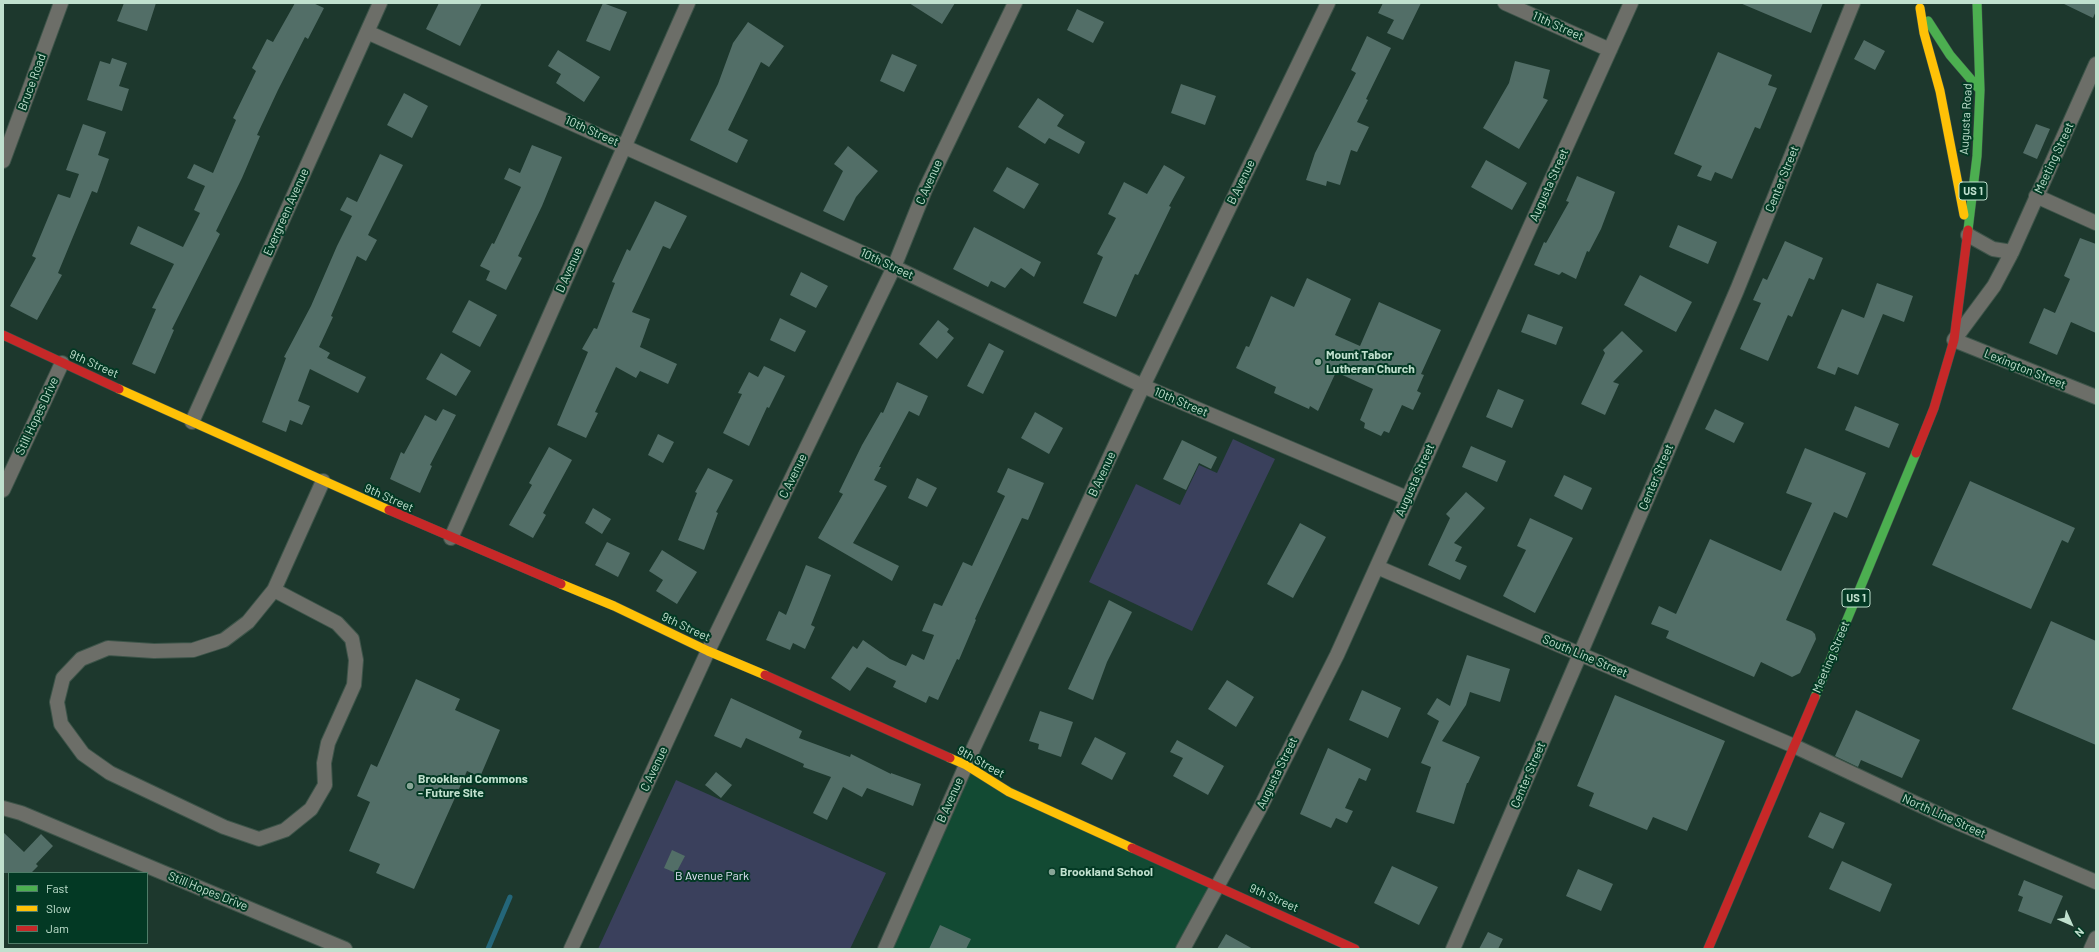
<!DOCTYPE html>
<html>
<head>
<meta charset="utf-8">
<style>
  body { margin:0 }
  #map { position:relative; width:2099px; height:952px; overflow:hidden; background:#1d382d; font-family:Barlow,sans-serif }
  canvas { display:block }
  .frame { position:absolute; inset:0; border:4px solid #c0e0ce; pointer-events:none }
  .legend { position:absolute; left:8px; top:872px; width:140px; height:72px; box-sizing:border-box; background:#033924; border:1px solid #4f7c68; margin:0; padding:5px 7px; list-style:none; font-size:12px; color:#c0e0ce }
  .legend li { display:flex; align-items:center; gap:8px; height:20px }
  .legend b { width:20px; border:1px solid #4f7c68 }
  .north { position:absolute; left:2051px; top:904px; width:40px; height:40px; -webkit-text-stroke:3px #033924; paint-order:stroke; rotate:135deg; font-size:11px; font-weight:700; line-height:16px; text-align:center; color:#c0e0ce }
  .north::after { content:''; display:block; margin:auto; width:14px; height:18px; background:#c0e0ce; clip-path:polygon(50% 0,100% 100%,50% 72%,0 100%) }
</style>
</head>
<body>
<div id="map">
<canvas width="2099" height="952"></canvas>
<div class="frame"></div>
<ul class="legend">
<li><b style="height:5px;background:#4caf50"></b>Fast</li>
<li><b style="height:5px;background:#ffc107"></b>Slow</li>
<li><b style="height:5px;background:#c62828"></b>Jam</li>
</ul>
<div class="north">N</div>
</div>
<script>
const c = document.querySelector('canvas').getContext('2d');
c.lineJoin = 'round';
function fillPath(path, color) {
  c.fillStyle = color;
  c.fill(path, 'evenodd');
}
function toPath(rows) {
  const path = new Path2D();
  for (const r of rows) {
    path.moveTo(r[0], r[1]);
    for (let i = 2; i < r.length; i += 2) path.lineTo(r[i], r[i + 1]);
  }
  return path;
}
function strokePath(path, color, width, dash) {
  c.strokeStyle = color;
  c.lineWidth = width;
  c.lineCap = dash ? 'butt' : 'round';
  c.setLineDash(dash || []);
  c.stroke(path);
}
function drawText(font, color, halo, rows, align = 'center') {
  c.font = font + ' Barlow,sans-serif';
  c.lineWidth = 4;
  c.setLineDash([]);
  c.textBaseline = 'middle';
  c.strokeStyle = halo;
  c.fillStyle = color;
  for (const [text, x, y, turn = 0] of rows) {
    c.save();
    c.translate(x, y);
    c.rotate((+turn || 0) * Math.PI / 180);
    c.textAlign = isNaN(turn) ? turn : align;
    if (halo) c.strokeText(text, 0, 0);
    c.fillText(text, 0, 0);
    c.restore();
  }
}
const built = toPath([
  [966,765,1219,886,1183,949,885,949]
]);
const green = toPath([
  [1233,439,1275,459,1192,631,1089,582,1136,484,1180,505,1199,465,1217,473],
  [676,780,886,873,850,949,598,949]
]);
const stream = toPath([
  [488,949,510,897]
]);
const building = toPath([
  [124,3,156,3,147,31,117,21],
  [295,3,313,3,324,8,308,39,305,37,278,90,257,135,260,136,242,178,216,231,220,234,172,329,174,330,155,374,132,364,156,309,152,308,174,264,130,244,138,226,183,247,200,213,194,210,205,186,187,178,194,164,213,173,236,120,233,118,256,71,252,68,267,39,273,42],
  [439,3,482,3,460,46,426,29],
  [603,3,627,12,610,51,586,41],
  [909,3,955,3,942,24],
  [1383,3,1421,3,1403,40,1387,33,1394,20,1378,13],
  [1740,3,1823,3,1811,33],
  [2062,3,2096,3,2096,11,2093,18],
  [1077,9,1104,22,1093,43,1067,30],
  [748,22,784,46,769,67,761,62,728,130,748,140,737,163,690,140,718,84,733,43],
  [1367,36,1391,48,1366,99,1368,100,1357,122,1369,127,1357,152,1351,150,1340,185,1327,181,1326,186,1306,180,1315,153,1356,73,1351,70],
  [1864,40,1885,51,1875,70,1854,59],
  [558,50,600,77,584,102,556,83,561,74,548,66],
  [1718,52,1772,75,1768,85,1777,88,1760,129,1755,127,1732,179,1715,172,1711,181,1697,176,1702,166,1674,154],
  [892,54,917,65,904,92,880,81],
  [112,58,127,63,119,86,129,89,122,111,87,100,100,61,110,64],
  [1515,61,1550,70,1543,98,1548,100,1519,149,1483,128,1509,83],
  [1181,84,1216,96,1205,125,1171,113],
  [404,93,428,106,412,138,387,125],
  [1038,98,1064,115,1057,126,1085,142,1079,154,1049,138,1045,144,1018,127],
  [83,124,106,132,98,155,109,159,97,193,92,191,58,273,62,275,37,320,10,306,36,258,32,256,58,194,70,198,79,174,66,170],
  [2036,124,2050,129,2037,159,2023,153],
  [532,145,562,157,542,206,518,256,522,258,506,290,486,280,490,271,480,266,492,243,494,244,521,187,504,179,509,168,520,173],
  [848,146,878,171,856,197,844,221,823,211,843,171,834,164],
  [380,154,403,165,368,235,377,240,366,261,357,256,331,316,333,317,319,347,330,353,327,358,366,377,358,393,310,369,298,401,310,406,302,425,290,420,286,432,262,422,286,358,284,357,311,306,337,246,352,216,340,210,347,197,357,202],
  [1486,160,1527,183,1512,210,1471,187],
  [1164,165,1185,177,1169,206,1171,207,1138,275,1135,274,1116,317,1083,303,1103,257,1097,254,1116,218,1108,214,1124,182,1147,194],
  [1007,167,1039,184,1024,209,993,191],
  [1577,176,1615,192,1601,229,1589,252,1587,251,1576,279,1562,272,1559,275,1534,265,1544,242,1546,243,1569,202,1566,201],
  [655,201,687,216,670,249,663,246,632,312,650,319,640,347,677,364,668,384,640,371,636,378,616,367,595,412,598,413,586,438,557,425,588,352,582,349,594,328,597,329,615,283,612,282,627,249,630,251],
  [1678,225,1717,242,1708,264,1669,247],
  [974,227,1041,262,1034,277,1021,268,1005,288,991,281,988,287,953,269],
  [2080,238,2096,244,2096,333,2071,322,2057,355,2029,343,2044,308,2055,313,2070,279,2064,276],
  [1785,241,1823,258,1814,280,1809,278,1792,317,1788,315,1768,361,1740,349,1761,303,1753,300,1763,278,1767,280],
  [801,272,828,286,816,308,790,295],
  [1640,275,1692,302,1676,332,1624,305],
  [1307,278,1351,299,1335,335,1360,346,1379,302,1441,330,1421,374,1424,375,1417,391,1421,393,1413,410,1402,405,1389,433,1384,431,1381,436,1364,428,1365,423,1360,420,1373,389,1336,372,1318,411,1310,406,1309,409,1274,393,1276,387,1236,368,1246,346,1249,347,1271,296,1294,307],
  [1877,283,1913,296,1904,322,1883,314,1858,375,1838,367,1835,375,1817,368,1842,309,1864,318],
  [469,300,497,315,480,347,452,332],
  [1528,314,1563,327,1556,345,1521,332],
  [780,318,806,331,795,352,770,340],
  [938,320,949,329,947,332,954,338,937,359,919,344],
  [1622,331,1643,351,1613,382,1619,384,1605,415,1581,404,1605,353,1603,350],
  [989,343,1004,351,983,394,967,386],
  [441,353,471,371,456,396,426,379],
  [764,366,785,376,769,408,767,407,749,446,723,433,742,394,738,393,749,372,758,377],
  [897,382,928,396,919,416,909,411,879,467,881,467,874,480,887,486,853,543,899,566,892,581,818,538,843,494,839,492,862,445,881,412,883,413],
  [1498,389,1524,400,1512,428,1486,417],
  [1855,406,1899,424,1889,448,1845,430],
  [443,409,456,415,430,465,432,466,420,493,390,479,401,452,404,454,425,415,436,421],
  [1715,409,1744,423,1734,443,1705,429],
  [1035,412,1063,428,1049,454,1021,438],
  [658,434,674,442,663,463,648,455],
  [1182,440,1217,457,1211,469,1199,463,1186,490,1163,479],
  [1471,446,1506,461,1497,482,1462,467],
  [549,447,572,460,543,513,546,515,533,538,509,525,532,485,529,483],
  [1805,448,1866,473,1847,518,1834,512,1786,620,1812,631,1815,634,1816,639,1800,673,1792,677,1761,662,1754,677,1666,638,1669,631,1651,624,1659,606,1676,614,1710,539,1781,571,1812,503,1786,493],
  [708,468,733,480,716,512,718,513,704,550,678,540,697,493,695,492],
  [1008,468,1044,483,1028,520,1022,518,975,619,976,620,959,660,957,659,938,700,929,696,926,703,893,687,896,681,867,667,850,691,831,678,853,646,857,649,863,640,890,659,906,666,912,654,924,660,934,635,922,631,934,603,942,606,963,562,972,566,1005,496,997,492],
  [1564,475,1592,488,1582,510,1554,496],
  [917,478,937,488,927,507,908,498],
  [1970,481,2075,528,2068,543,2062,540,2031,609,1932,565],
  [1466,492,1485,508,1454,543,1462,547,1455,561,1467,566,1460,580,1428,565,1450,518,1446,514],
  [593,508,611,519,602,534,585,523],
  [1530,518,1573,538,1535,613,1503,596,1526,550,1517,546],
  [1300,523,1326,537,1293,598,1267,584],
  [607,542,630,553,618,577,595,565],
  [662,550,697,572,677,604,656,591,663,580,649,571],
  [806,565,831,575,811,625,815,627,805,649,793,643,790,650,766,640,779,611,786,615],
  [1109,600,1132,612,1107,662,1093,700,1068,689],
  [2051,621,2096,641,2096,745,2012,709],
  [1467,655,1510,669,1500,702,1470,692,1466,705,1442,741,1480,757,1468,783,1467,783,1454,824,1416,812,1431,767,1421,763,1439,721,1427,714,1437,698,1450,706],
  [416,679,460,699,455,710,500,730,480,777,467,771,414,889,376,873,380,864,349,851,370,802,357,796,371,764,377,767],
  [1227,680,1254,697,1236,727,1208,709],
  [1362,690,1401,708,1388,738,1349,720],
  [1615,695,1725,741,1687,831,1653,817,1647,830,1589,806,1594,793,1577,786],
  [731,698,802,731,799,738,850,757,851,754,891,774,891,773,921,784,913,806,867,788,862,797,843,787,827,820,813,813,831,777,803,767,804,764,746,738,741,748,714,736],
  [1856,710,1920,740,1902,778,1861,760,1858,767,1835,756],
  [1040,711,1073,722,1061,757,1038,749,1039,744,1029,741],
  [1095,737,1126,753,1112,780,1081,764],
  [1177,740,1224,766,1208,795,1173,776,1183,758,1170,752],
  [1328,748,1371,769,1366,781,1359,778,1345,808,1353,811,1347,823,1336,818,1331,828,1300,814],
  [716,772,732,785,721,798,705,785],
  [1820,812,1845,823,1833,849,1808,837],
  [3,832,24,852,41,834,53,846,36,864,38,866,31,873,3,873],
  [672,850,685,856,676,873,664,868],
  [1842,861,1892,884,1880,912,1829,889],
  [1392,866,1438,887,1419,925,1374,903],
  [1578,869,1613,884,1601,911,1566,896],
  [2024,880,2063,896,2051,924,2018,911,2023,897,2018,895],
  [940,925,971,939,966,949,929,949],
  [1488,932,1503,939,1498,949,1479,949],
  [1226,934,1253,949,1217,949]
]);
const street = toPath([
  [1505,3,1610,50],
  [367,32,894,267,1143,386,1407,498],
  [2096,64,2012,252,1994,286,1954,340,2096,397],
  [3,161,61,3],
  [2036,196,2096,223],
  [1968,235,1993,249,2012,252],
  [192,422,380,3],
  [3,490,62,363],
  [451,538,688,3],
  [1377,567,1794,746,1949,819,2096,882],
  [274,590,337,623,352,639,356,660,354,685,328,743,324,763,325,785,311,809,285,830,259,839,224,827,110,773,83,754,61,724,57,702,63,678,81,659,108,648,154,651,193,650,224,640,248,622,274,590,323,481],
  [3,808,21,813,345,949],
  [571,949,708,651,894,267,925,190,1015,3],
  [885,949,974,747,1143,386,1328,3],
  [1183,949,1259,810,1337,655,1631,3],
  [1453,949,1737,290,1853,3],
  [2091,949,2096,938]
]);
const fast = toPath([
  [1928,21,1950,55,1980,90],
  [1968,230,1977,156,1980,90,1977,3],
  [1815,697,1916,453]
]);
const slow = toPath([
  [1920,8,1924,33,1940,91,1964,215],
  [119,389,389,510],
  [561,584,614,606,708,651,765,675],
  [950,758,966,765,1009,792,1132,848]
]);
const jam = toPath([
  [3,335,119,389],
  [1916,453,1934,408,1954,340,1968,230],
  [389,510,561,584],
  [765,675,950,758],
  [1132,848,1355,949],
  [1708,949,1815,697]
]);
const markers = [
  [1318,362,4,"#87a596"],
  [410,786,4,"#87a596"],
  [1052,872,4,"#87a596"]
];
const shields = [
  [1973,191,28],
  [1856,598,28]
];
const shieldNames = [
  ["US 1",1973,191],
  ["US 1",1856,598]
];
const streetNames = [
  ["11th Street",1558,26,24],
  ["Bruce Road",32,82,-70],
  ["Augusta Road",1966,119,-87],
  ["10th Street",592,131,24],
  ["Meeting Street",2054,158,-65],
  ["Center Street",1782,179,-68],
  ["C Avenue",929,182,-66],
  ["B Avenue",1241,182,-64],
  ["Augusta Street",1549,185,-66],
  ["Evergreen Avenue",286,212,-66],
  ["10th Street",887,264,25],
  ["D Avenue",569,270,-66],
  ["9th Street",94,364,24],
  ["Lexington Street",2025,369,22],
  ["10th Street",1181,402,23],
  ["Still Hopes Drive",37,416,-65],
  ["B Avenue",1102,474,-65],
  ["C Avenue",793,476,-64],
  ["Center Street",1656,477,-67],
  ["Augusta Street",1415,480,-66],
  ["9th Street",389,498,24],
  ["9th Street",686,627,25],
  ["South Line Street",1585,656,23],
  ["Meeting Street",1831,657,-67],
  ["9th Street",981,762,29],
  ["C Avenue",654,769,-65],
  ["Augusta Street",1277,773,-64],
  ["Center Street",1528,775,-67],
  ["B Avenue",950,800,-66],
  ["North Line Street",1944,816,24],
  ["Still Hopes Drive",208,891,22],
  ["9th Street",1274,898,24]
];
const poiNames = [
  ["Mount Tabor",1326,355],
  ["Lutheran Church",1326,369],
  ["Brookland Commons",418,779],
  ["- Future Site",418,793],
  ["Brookland School",1060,872]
];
const parkNames = [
  ["B Avenue Park",712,876]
];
fillPath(built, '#124a33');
fillPath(green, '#3a405c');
strokePath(stream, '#246679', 5);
fillPath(building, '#526e67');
strokePath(street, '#3d5449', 16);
strokePath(fast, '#3d5449', 10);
strokePath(slow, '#3d5449', 10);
strokePath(jam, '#3d5449', 10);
strokePath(street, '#6c6e68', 14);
strokePath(fast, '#4caf50', 9);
strokePath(slow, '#ffc107', 9);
strokePath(jam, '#c62828', 9);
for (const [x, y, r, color] of markers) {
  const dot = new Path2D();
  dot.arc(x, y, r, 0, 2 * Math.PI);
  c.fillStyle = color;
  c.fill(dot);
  strokePath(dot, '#033924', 1.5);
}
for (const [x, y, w] of shields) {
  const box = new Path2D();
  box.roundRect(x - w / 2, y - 9, w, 18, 3);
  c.fillStyle = '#033924';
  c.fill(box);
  strokePath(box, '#c0e0ce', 1);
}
drawText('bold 11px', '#c0e0ce', null, shieldNames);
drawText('12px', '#c0e0ce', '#033924', streetNames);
drawText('bold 12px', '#c0e0ce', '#033924', poiNames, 'left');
drawText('12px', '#e0e2f5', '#033924', parkNames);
</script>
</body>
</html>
